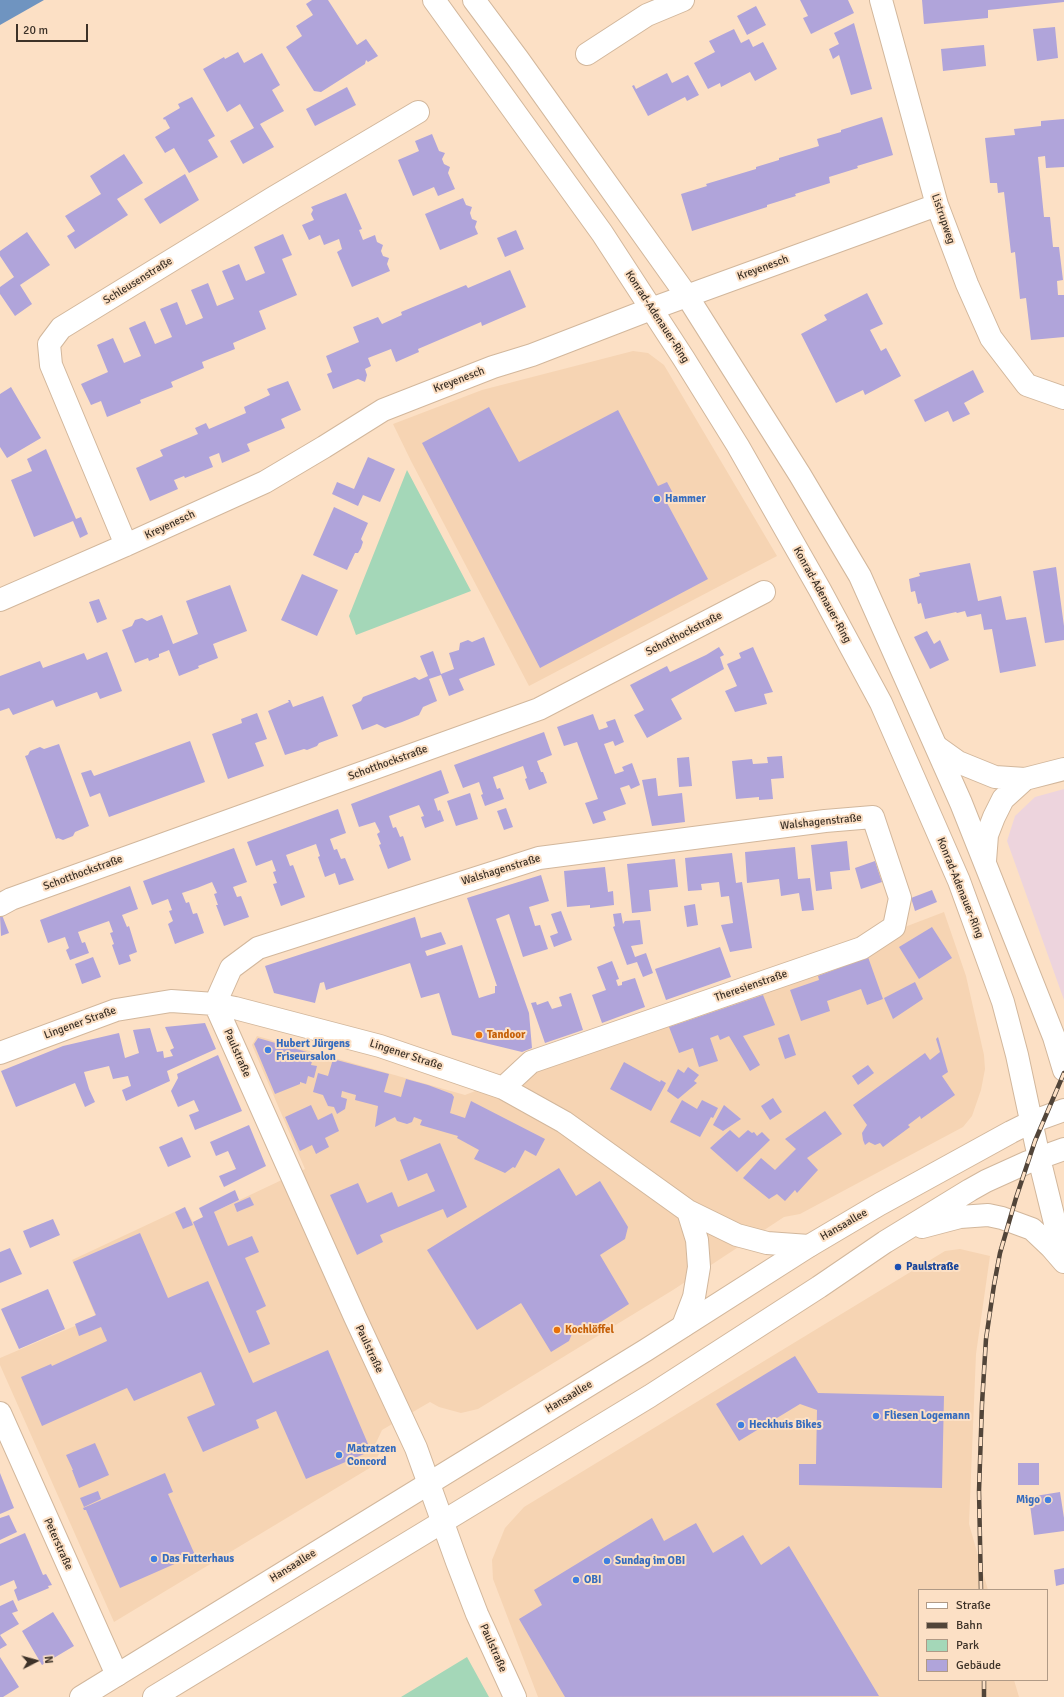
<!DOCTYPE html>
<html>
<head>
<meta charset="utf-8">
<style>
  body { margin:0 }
  #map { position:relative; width:1064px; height:1697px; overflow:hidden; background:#fce0c5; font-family:Signika,sans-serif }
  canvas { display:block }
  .legend { position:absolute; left:918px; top:1589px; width:130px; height:92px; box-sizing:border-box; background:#fce0c5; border:1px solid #b09a86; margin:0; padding:5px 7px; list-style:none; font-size:12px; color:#3d3228 }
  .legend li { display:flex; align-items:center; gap:8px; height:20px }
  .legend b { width:20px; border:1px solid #b09a86 }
  .north { position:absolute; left:16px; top:1641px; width:40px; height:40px; -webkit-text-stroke:3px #fce0c5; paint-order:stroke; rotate:84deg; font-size:11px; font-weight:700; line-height:16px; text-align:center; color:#3d3228 }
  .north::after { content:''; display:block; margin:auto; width:14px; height:18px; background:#3d3228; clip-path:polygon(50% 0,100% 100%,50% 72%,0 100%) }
  .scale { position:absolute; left:16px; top:24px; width:72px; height:18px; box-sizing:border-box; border:2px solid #3d3228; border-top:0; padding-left:5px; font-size:12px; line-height:14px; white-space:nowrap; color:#3d3228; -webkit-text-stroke:3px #fce0c5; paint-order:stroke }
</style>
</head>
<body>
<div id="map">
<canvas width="1064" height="1697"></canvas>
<ul class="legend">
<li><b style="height:5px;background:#fff"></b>Straße</li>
<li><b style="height:5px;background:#524539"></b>Bahn</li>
<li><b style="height:11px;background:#a4d7b8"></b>Park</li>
<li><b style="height:11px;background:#b0a4da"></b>Gebäude</li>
</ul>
<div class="north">N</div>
<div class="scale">20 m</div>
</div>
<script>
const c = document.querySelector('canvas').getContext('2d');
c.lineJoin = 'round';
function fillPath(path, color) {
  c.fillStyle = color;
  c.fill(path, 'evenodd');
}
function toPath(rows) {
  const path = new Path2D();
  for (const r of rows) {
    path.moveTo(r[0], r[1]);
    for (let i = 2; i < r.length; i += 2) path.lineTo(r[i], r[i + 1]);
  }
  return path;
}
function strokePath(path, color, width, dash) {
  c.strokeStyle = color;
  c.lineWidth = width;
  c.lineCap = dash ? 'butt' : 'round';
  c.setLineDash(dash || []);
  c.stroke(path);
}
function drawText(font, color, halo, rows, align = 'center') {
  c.font = font + ' Signika,sans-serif';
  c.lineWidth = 4;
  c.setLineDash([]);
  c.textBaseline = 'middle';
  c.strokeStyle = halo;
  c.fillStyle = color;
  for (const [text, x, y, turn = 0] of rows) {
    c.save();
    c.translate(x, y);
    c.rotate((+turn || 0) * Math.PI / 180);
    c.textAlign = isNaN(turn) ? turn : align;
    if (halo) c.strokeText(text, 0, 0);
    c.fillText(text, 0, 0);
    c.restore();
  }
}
const built = toPath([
  [633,351,648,353,664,365,777,556,529,686,411,461,393,424,482,390],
  [944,912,966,976,984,1055,985,1069,981,1090,972,1116,963,1127,800,1214,784,1217,673,1290,478,1409,461,1413,439,1407,430,1402,382,1430,375,1445,379,1454,373,1466,114,1622,0,1365,0,1358,96,1317,72,1260,185,1207,193,1222,305,1169,252,1045,257,1036,465,1095],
  [960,1249,990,1256,976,1354,969,1524,988,1590,919,1590,919,1680,1014,1680,1019,1697,538,1697,493,1579,492,1560,505,1528,524,1507,945,1251]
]);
const industrial = toPath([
  [1064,789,1064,1000,1007,841,1015,816,1035,797]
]);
const green = toPath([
  [407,470,471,591,356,635,349,616],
  [467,1657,489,1697,401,1697]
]);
const water = toPath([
  [0,0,44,0,0,25]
]);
const building = toPath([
  [312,0,328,0,357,45,366,39,378,56,368,62,366,60,365,64,321,92,314,91,286,47,302,36,296,26,313,15,306,4],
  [800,0,848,0,854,13,811,34,803,18,808,16],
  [922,0,1064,0,1064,2,988,10,988,18,924,24],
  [756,6,766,25,747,35,737,16],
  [854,23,872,89,851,95,839,55,833,59,829,49,839,44,834,33],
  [1055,27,1058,58,1037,61,1033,29],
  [734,29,741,43,749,39,753,47,763,42,777,69,755,81,750,72,721,87,720,83,708,89,694,63,715,52,709,41],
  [984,45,986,66,943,71,941,49],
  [238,52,244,63,262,53,280,85,272,90,284,111,260,124,274,147,243,164,230,141,254,128,240,104,227,112,203,69,224,57,225,59],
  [667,73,672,83,688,75,699,95,687,101,685,97,648,116,632,86,634,85,636,89],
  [347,87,356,105,315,126,306,109],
  [192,97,215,136,208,140,218,157,189,173,174,148,165,153,155,137,170,128,165,119,164,120,163,118,180,108,178,104],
  [882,117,893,155,857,166,858,168,829,177,830,183,795,194,796,196,767,205,767,207,692,231,681,194,707,186,706,184,756,169,756,167,779,160,779,158,819,146,817,139,841,132,841,130],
  [1064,119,1064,167,1046,168,1045,156,1038,157,1044,217,1050,217,1053,247,1059,247,1063,280,1057,281,1058,295,1064,295,1064,337,1031,340,1026,298,1020,299,1015,252,1011,253,1004,192,998,193,997,183,990,183,985,138,1015,135,1014,129,1041,126,1041,121],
  [432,134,439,151,445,153,442,159,444,164,450,167,448,173,455,189,438,196,434,187,413,196,398,160,419,151,415,141],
  [124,154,143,183,117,199,128,215,75,249,67,236,75,231,65,216,101,194,90,176],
  [185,174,199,200,160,224,144,199],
  [346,193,362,229,359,230,363,240,375,235,377,242,383,245,381,251,383,256,389,258,387,264,390,271,352,287,337,252,342,249,339,239,324,245,320,235,309,240,302,225,314,220,311,214,313,210,311,207],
  [463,198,466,205,472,207,470,213,472,219,477,221,475,227,478,234,440,250,425,214],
  [516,230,524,249,505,257,497,238],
  [27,232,50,265,20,285,32,304,15,316,0,294,0,287,14,277,0,256,0,251],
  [283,234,292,255,282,259,297,295,259,311,266,329,233,343,235,349,202,362,204,368,171,382,173,387,140,400,141,403,107,417,101,401,91,405,81,384,108,372,97,345,113,338,124,363,141,356,129,328,145,321,155,344,172,337,160,309,177,302,186,325,203,318,191,290,208,283,217,306,234,299,222,271,239,264,246,281,265,273,254,247],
  [510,270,526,307,482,326,481,322,418,349,419,352,396,362,391,349,368,358,371,366,365,369,367,375,365,382,358,379,333,389,327,374,332,372,326,356,359,342,353,327,378,317,382,324,402,315,401,312,466,285,468,288],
  [867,293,883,324,870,330,881,351,886,348,901,376,865,395,863,390,836,403,801,334,827,320,824,315],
  [973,370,984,392,964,403,970,414,953,422,948,411,925,422,914,400],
  [288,381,301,410,281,419,285,428,247,444,250,451,222,463,219,453,209,457,213,467,185,478,184,476,174,480,178,489,150,501,136,468,163,456,160,450,198,434,195,428,206,423,209,429,246,413,244,407,270,395,267,389],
  [11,387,41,438,7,458,0,447,0,394],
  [489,407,519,462,618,410,658,486,667,482,676,499,667,503,708,579,540,668,422,443],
  [46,449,76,519,81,517,88,534,80,538,73,521,34,537,11,480,32,471,27,459],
  [368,457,395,469,380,502,363,495,358,506,332,494,337,482,354,489],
  [334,507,368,523,361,539,363,542,361,548,358,553,355,553,347,570,313,555],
  [970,563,978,601,1001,596,1006,620,1026,617,1036,666,1000,673,992,629,984,630,981,614,967,617,965,611,957,613,956,612,925,619,921,603,918,604,915,591,911,592,909,579,920,576,919,573],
  [1056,567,1064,626,1064,640,1045,643,1033,571],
  [302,574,338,590,317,636,281,620],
  [230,585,247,631,213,644,218,658,198,666,199,668,179,676,169,650,159,654,159,657,149,661,148,658,135,663,122,630,132,626,135,620,142,618,147,621,162,615,173,644,198,634,186,601],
  [99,599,107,619,97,623,89,602],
  [927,631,934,644,940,640,949,660,930,669,914,637],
  [484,637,495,665,459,679,464,690,449,696,441,675,429,679,437,701,423,707,419,715,402,722,385,728,377,724,362,730,352,705,361,701,363,697,415,677,419,680,428,676,420,656,433,651,441,674,454,669,449,653,459,650,460,643,468,640,472,642],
  [719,647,724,655,720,657,724,669,671,699,682,719,647,738,634,715,644,710,630,685,667,666,670,672,706,655],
  [753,647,773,692,764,694,767,704,735,712,725,691,737,686,727,664,741,658,739,653],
  [107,652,122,691,100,699,97,692,56,707,53,700,13,715,9,708,0,711,0,676,40,661,43,668,84,653,87,660],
  [323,696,338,736,319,743,317,746,307,750,304,749,285,755,268,711,289,702,288,700,290,700,293,707],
  [257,713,267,739,255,743,264,766,228,779,212,734,242,723,241,719],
  [593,714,599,730,608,727,606,722,615,719,624,742,615,746,613,741,604,744,615,774,624,771,622,767,632,763,640,785,631,789,629,785,620,788,626,804,603,812,606,820,593,824,585,803,598,799,577,742,564,746,557,727],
  [544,732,552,755,537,761,541,772,543,772,547,783,529,790,525,779,527,778,523,766,507,772,493,777,497,789,500,788,504,799,485,806,481,795,483,794,479,782,463,788,454,765],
  [190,741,205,782,109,817,100,793,90,797,81,773,91,770,94,776],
  [59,744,89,826,75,832,73,836,63,840,58,838,56,839,25,756,28,755,30,751,40,747,44,749],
  [782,756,784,778,771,779,773,799,759,800,759,797,736,799,732,761,752,759,753,764,768,763,767,757],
  [689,757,692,786,679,787,677,758],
  [441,770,449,793,434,799,438,811,440,810,444,821,425,828,421,817,424,816,419,805,389,816,393,828,396,827,400,837,403,836,411,860,388,869,379,845,381,844,377,834,380,832,375,822,359,827,351,804],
  [656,778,658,796,682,793,685,822,652,826,642,780],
  [470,793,478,819,456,826,447,801],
  [506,808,513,827,504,830,497,811],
  [338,809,346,833,330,839,334,850,337,849,341,859,345,858,354,880,339,885,335,873,325,877,318,857,320,856,316,844,286,855,290,866,293,865,305,897,281,906,273,884,277,883,273,872,276,871,272,860,256,866,247,842],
  [847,841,850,870,830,872,832,889,816,891,811,845],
  [795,847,798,879,810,878,814,910,802,911,799,893,781,896,779,879,747,883,745,852],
  [234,848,247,882,233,887,237,897,241,896,249,917,224,926,216,905,218,905,214,894,217,893,212,882,197,888,182,893,186,903,189,902,193,914,197,913,204,933,175,944,168,924,173,921,169,911,172,910,168,899,152,905,143,881],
  [732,853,736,883,742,882,752,948,730,952,721,925,733,923,729,896,721,897,719,882,701,884,702,890,688,891,685,858],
  [675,859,678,887,649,890,651,911,632,913,627,864],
  [875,861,882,882,861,889,855,868],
  [605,867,608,892,613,891,614,905,590,908,590,905,567,907,564,871],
  [541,875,549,901,529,907,535,926,540,925,548,949,523,957,509,914,496,919,529,1013,532,1048,522,1052,452,1035,439,993,421,998,410,963,326,990,324,982,320,983,315,1003,274,993,265,966,415,917,421,938,441,932,446,944,425,951,427,956,462,945,479,998,495,993,495,986,497,986,467,898],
  [130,886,138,909,122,915,127,927,129,926,137,952,129,955,131,961,119,965,112,945,114,944,110,933,113,932,109,921,78,932,82,943,85,942,89,953,70,960,66,950,69,948,65,937,48,943,40,920],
  [932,890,937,902,915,911,911,898],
  [695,904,698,925,687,927,684,906],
  [561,911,572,940,554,947,550,936,558,933,551,914],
  [621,913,623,924,625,921,640,920,643,944,631,946,635,957,646,953,653,973,643,977,637,962,627,965,613,927,615,926,613,914],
  [2,915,9,933,1,936,0,916],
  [932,927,952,958,919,979,899,947],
  [720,947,731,977,666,1000,655,969],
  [93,957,101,977,82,984,75,964],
  [868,957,883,999,867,1005,861,989,827,1001,830,1011,801,1021,790,990,819,980,818,976],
  [612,961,619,979,616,980,618,986,622,985,622,982,635,978,645,1007,602,1023,592,995,606,990,597,967],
  [915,982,923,999,893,1019,884,998],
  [571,993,583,1030,545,1043,531,1003,536,1002,537,1005,548,1001,552,1009,562,1006,559,997],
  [763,995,775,1025,743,1036,760,1065,750,1071,729,1036,720,1040,718,1035,710,1038,718,1061,699,1067,693,1048,679,1053,669,1027],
  [205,1023,216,1049,167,1071,170,1081,126,1101,122,1090,131,1086,128,1076,113,1079,109,1066,84,1072,89,1089,95,1102,85,1107,75,1083,16,1107,1,1071,63,1046,119,1033,125,1058,139,1053,133,1030,150,1028,157,1052,163,1051,164,1058,173,1056,170,1050,174,1048,165,1027],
  [789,1034,796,1055,785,1059,778,1038],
  [938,1037,948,1072,942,1076,955,1095,921,1119,920,1116,908,1125,910,1127,883,1147,880,1143,875,1145,869,1142,865,1145,863,1140,862,1133,867,1125,853,1105,925,1053,930,1060,940,1052,936,1039],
  [258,1038,314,1054,311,1065,317,1066,314,1078,308,1076,306,1084,300,1082,300,1084,275,1094,254,1044],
  [218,1055,242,1111,195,1130,189,1115,199,1111,194,1100,178,1107,171,1091,178,1078,177,1074],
  [333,1059,389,1074,384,1092,401,1097,406,1079,428,1085,452,1094,454,1097,450,1113,465,1118,471,1101,545,1139,536,1156,525,1150,515,1168,513,1167,505,1173,474,1159,479,1150,457,1138,458,1136,420,1125,422,1120,414,1117,412,1122,407,1124,397,1121,395,1117,375,1127,378,1106,355,1100,356,1095,342,1091,341,1097,347,1099,345,1109,337,1114,334,1107,328,1106,323,1095,313,1092,318,1073,328,1076],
  [624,1062,660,1082,661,1080,666,1083,651,1111,610,1089],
  [868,1065,874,1073,858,1085,852,1076],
  [688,1067,699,1075,694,1081,697,1083,678,1099,667,1091,678,1069,684,1073],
  [773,1098,782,1112,770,1120,761,1106],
  [682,1100,697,1109,702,1100,718,1108,713,1118,711,1117,700,1137,670,1122],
  [311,1105,318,1120,332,1113,339,1131,325,1138,329,1147,316,1154,312,1145,300,1151,285,1117],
  [724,1105,741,1119,723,1131,713,1125],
  [825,1111,842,1134,807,1158,818,1170,797,1193,795,1190,785,1201,777,1194,769,1199,743,1178,761,1158,775,1170,796,1149,785,1139],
  [249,1125,266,1166,224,1187,219,1176,236,1169,228,1151,216,1156,210,1142],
  [730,1130,739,1138,748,1130,752,1133,754,1132,757,1136,762,1132,770,1140,737,1172,710,1148],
  [182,1137,191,1157,168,1167,159,1147],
  [440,1143,467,1207,447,1218,443,1209,380,1235,383,1242,357,1255,330,1195,358,1183,367,1203,392,1192,398,1207,435,1191,427,1173,408,1181,400,1160],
  [559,1168,576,1196,600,1181,628,1227,625,1239,600,1255,629,1304,582,1334,574,1329,569,1341,551,1352,521,1303,477,1330,427,1250],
  [235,1190,239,1200,214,1212,228,1246,252,1236,259,1252,245,1258,266,1306,256,1311,270,1344,249,1353,193,1222,203,1217,199,1208],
  [250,1197,254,1205,237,1212,234,1204],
  [185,1207,193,1225,183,1229,175,1212],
  [53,1219,60,1235,30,1248,23,1231],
  [140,1233,168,1298,208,1281,253,1383,328,1350,371,1451,306,1479,276,1411,256,1420,259,1428,203,1452,187,1417,215,1405,201,1372,134,1401,127,1388,42,1426,21,1377,51,1364,52,1366,107,1341,101,1327,79,1336,75,1324,96,1315,73,1262],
  [10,1248,22,1274,0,1283,0,1252],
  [48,1289,65,1329,19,1349,1,1309],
  [795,1356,818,1393,944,1396,942,1488,799,1485,799,1464,816,1464,817,1410,800,1404,739,1441,716,1404],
  [95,1443,109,1475,79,1488,72,1470,73,1470,66,1455],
  [1018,1463,1039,1463,1039,1485,1018,1485],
  [0,1473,14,1508,0,1514],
  [165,1473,173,1492,168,1494,195,1555,120,1588,86,1510,84,1510,83,1508],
  [98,1491,101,1499,84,1507,80,1498],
  [1060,1492,1064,1518,1064,1531,1034,1535,1029,1497],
  [9,1515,17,1532,0,1540,0,1518],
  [652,1518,664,1541,696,1523,713,1553,743,1535,761,1565,789,1546,879,1696,565,1697,519,1619,542,1605,534,1590],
  [25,1533,43,1575,46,1574,52,1585,48,1586,49,1588,18,1601,14,1590,17,1588,14,1580,0,1586,0,1544],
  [1064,1568,1064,1584,1056,1586,1054,1570],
  [13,1600,18,1611,12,1613,19,1624,0,1635,7,1645,0,1649,0,1606],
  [53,1612,74,1646,42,1665,22,1631],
  [0,1657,19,1687,3,1697,0,1697]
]);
const minor = toPath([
  [881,0,937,205,967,284,991,338,1027,385,1064,398],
  [587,54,647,15,683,0],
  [126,545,51,365,49,344,61,328,273,198,418,112],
  [0,600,126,545,265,482,324,447,383,410,493,367,532,355,651,309,937,205],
  [937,747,958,762,995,777,1025,779,1064,769],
  [985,861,987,835,994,817,1003,799,1025,779],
  [0,905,11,899,539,709,764,592],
  [215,1004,231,968,258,948,539,858,825,821,873,817,900,898,894,927,862,948,531,1062,503,1088],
  [215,1004,355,1317,416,1448,457,1562,477,1614,515,1697],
  [0,1053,116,1010,171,1001,215,1004,235,1008,380,1046,503,1088,564,1122,688,1211,737,1235,767,1243,809,1246],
  [683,1326,694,1297,699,1267,697,1240,688,1211],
  [0,1413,117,1675]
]);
const secondary = toPath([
  [434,0,602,233,684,359,738,446,820,590,881,703,959,881,1003,1002,1017,1055,1039,1158,1064,1260],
  [474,0,518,59,687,296,800,475,860,576,961,803,1054,1037,1064,1070],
  [922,1227,960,1217,988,1215,1002,1218,1032,1229,1051,1247,1064,1262],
  [81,1697,646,1350,809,1246,880,1204,1011,1132,1031,1122,1064,1110],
  [154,1697,650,1396,819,1287,885,1242,970,1190,986,1181,1028,1162,1064,1149]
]);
const rail = toPath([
  [981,1590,979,1491,982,1404,986,1339,994,1285,1000,1253,1016,1198,1035,1141,1064,1073],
  [984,1680,984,1697]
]);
const markers = [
  [657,499,4,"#3f7fe0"],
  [479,1035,4,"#e8710a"],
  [268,1050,4,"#3f7fe0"],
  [898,1267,4,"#1a4fb4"],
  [557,1330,4,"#e8710a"],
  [876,1416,4,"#3f7fe0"],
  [741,1425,4,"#3f7fe0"],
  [339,1455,4,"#3f7fe0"],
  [1048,1500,4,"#3f7fe0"],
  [154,1559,4,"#3f7fe0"],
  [607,1561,4,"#3f7fe0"],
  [576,1580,4,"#3f7fe0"]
];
const streetNames = [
  ["Listrupweg",943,219,71],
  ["Kreyenesch",763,268,-20],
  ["Schleusenstraße",138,281,-32],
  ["Konrad-Adenauer-Ring",657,317,57],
  ["Kreyenesch",459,380,-21],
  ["Kreyenesch",170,525,-25],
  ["Konrad-Adenauer-Ring",822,595,61],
  ["Schotthockstraße",684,634,-27],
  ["Schotthockstraße",388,763,-20],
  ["Walshagenstraße",821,822,-6],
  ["Walshagenstraße",501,870,-17],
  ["Schotthockstraße",83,873,-20],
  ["Konrad-Adenauer-Ring",960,888,68],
  ["Theresienstraße",751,986,-19],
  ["Lingener Straße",80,1023,-20],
  ["Paulstraße",237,1053,66],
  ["Lingener Straße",406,1055,18],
  ["Hansaallee",844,1225,-30],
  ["Paulstraße",369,1349,65],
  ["Hansaallee",569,1397,-31],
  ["Peterstraße",58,1544,66],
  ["Hansaallee",293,1566,-32],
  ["Paulstraße",493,1648,66]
];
const shopNames = [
  ["Hammer",665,499],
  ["Hubert Jürgens",276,1044],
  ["Friseursalon",276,1057],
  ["Fliesen Logemann",884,1416],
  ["Heckhuis Bikes",749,1425],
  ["Matratzen",347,1449],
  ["Concord",347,1462],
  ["Migo",1040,1500,"right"],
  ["Das Futterhaus",162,1559],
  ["Sundag im OBI",615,1561],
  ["OBI",584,1580]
];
const foodNames = [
  ["Tandoor",487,1035],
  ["Kochlöffel",565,1330]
];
const transitNames = [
  ["Paulstraße",906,1267]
];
fillPath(built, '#f6d4b3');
fillPath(industrial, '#edd4dd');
fillPath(green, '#a4d7b8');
fillPath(water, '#6f94c0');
fillPath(building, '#b0a4da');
strokePath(minor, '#d2b79c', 24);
strokePath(secondary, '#d2b79c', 24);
strokePath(minor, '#fff', 22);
strokePath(secondary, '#fff', 22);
strokePath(rail, '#524539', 4.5);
strokePath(rail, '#fce0c5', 3, [9]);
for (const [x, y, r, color] of markers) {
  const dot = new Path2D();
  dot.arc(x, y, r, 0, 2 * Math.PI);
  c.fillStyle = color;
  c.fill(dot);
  strokePath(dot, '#fce0c5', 1.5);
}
drawText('11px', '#3d3228', '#fce0c5', streetNames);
drawText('bold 11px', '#366cbe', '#fce0c5', shopNames, 'left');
drawText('bold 11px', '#c56008', '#fce0c5', foodNames, 'left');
drawText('bold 11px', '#164399', '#fce0c5', transitNames, 'left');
</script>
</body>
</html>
